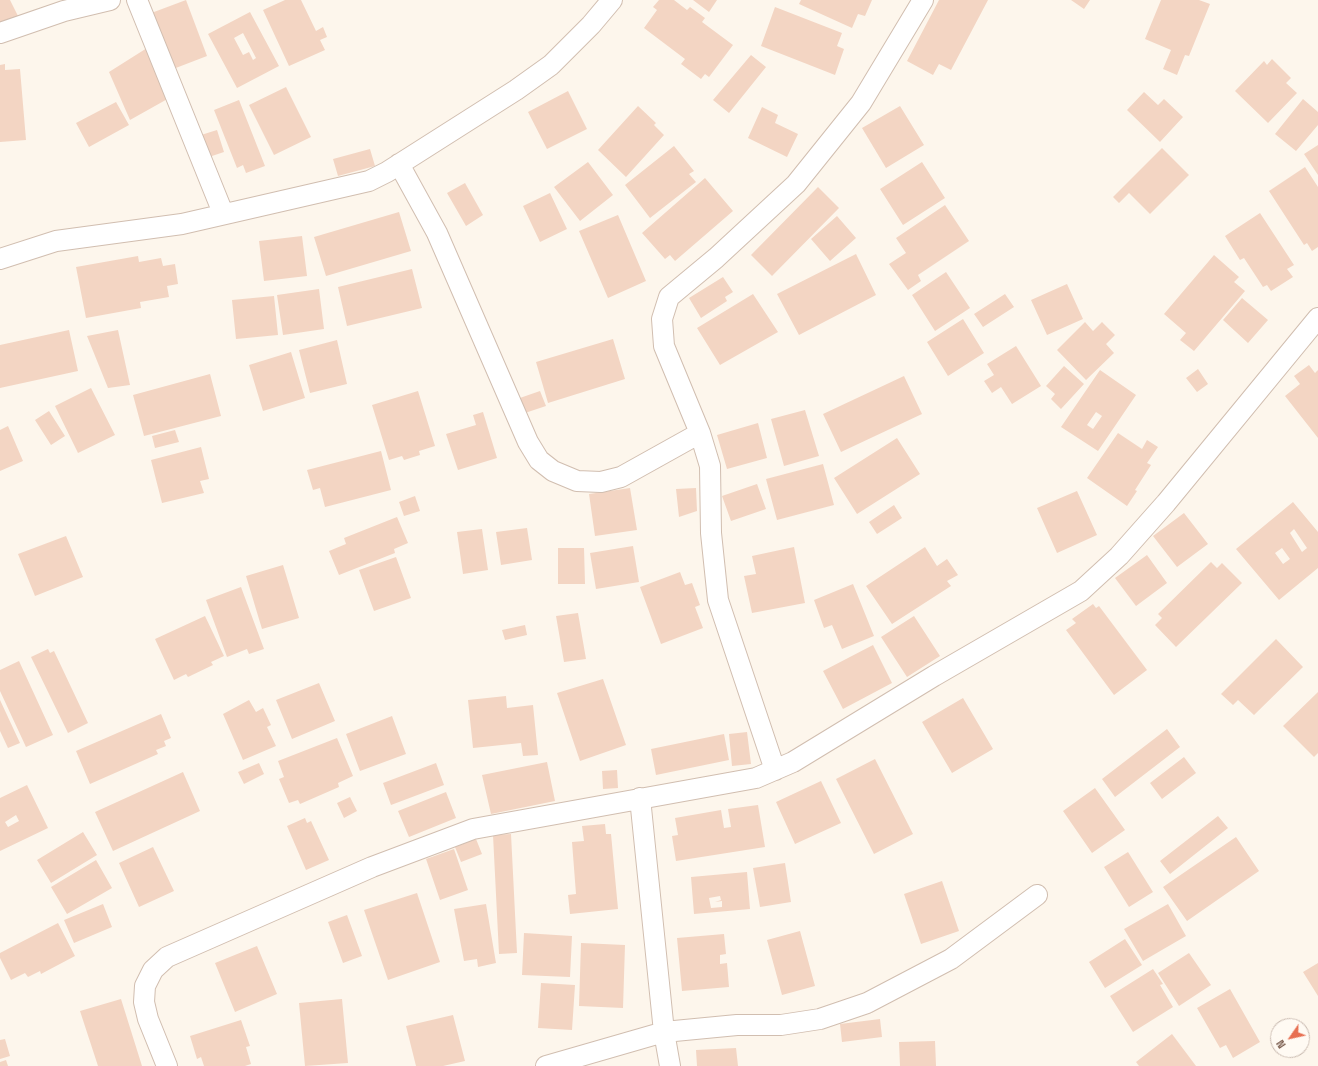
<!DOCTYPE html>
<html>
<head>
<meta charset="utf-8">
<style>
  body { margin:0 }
  #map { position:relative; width:1318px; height:1066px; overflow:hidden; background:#fdf6ec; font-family:"Space Grotesk",sans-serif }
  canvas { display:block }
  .north { position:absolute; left:1270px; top:1018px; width:40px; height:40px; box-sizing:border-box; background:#fffaf3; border:1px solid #cabbb1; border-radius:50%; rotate:236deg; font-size:11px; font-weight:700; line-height:16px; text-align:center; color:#7a5c4d }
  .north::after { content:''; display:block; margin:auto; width:14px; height:18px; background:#e76f51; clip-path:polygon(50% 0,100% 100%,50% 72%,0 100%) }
</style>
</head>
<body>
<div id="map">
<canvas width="1318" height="1066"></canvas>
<div class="north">N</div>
</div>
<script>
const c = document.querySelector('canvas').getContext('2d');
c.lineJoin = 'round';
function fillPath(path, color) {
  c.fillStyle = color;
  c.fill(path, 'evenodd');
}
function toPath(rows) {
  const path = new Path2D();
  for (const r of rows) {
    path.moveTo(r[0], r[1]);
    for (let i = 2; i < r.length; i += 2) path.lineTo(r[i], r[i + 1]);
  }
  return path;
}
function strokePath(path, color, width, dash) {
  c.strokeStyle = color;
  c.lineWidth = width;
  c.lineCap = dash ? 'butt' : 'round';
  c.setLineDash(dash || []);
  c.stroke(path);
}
const building = toPath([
  [0,0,10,0,18,16,0,25],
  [186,0,207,56,168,71,146,15],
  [285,0,301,0,316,31,323,27,327,37,320,40,325,50,289,66,263,10],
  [659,0,674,0,687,10,690,7,705,18,702,22,733,45,709,77,705,74,701,79,681,64,685,59,644,28,657,10,653,7],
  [693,0,717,0,709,12],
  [801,0,872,0,865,16,858,14,852,28,799,4],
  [939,0,988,0,951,70,939,64,933,75,907,61],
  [1071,0,1090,0,1084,9],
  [1161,0,1199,0,1210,4,1189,56,1185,55,1177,75,1163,69,1171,50,1145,39],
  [775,7,842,33,837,46,844,49,835,75,761,46],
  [250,12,279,66,237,88,208,34],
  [243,33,256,58,253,60,249,52,243,55,234,38],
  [147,48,171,97,130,120,109,72],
  [751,55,766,67,729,113,713,100],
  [1272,59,1291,78,1286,83,1297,93,1268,123,1235,91,1264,61,1267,65],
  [5,64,5,70,20,69,26,140,0,142,0,65],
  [286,87,311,137,274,155,249,105],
  [568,91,587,129,547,149,528,112],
  [1144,92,1158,105,1164,99,1183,117,1160,142,1127,110],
  [1303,99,1318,112,1318,125,1296,151,1275,134],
  [239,100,265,166,246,173,243,165,237,168,214,110],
  [116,102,129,125,89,147,76,123],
  [638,106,656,123,654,125,664,135,626,177,598,150],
  [900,106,924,145,886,168,862,128],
  [762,107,778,115,775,123,798,134,787,157,748,138],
  [217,130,224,152,209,157,201,135],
  [1318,145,1318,175,1304,154],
  [674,146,694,171,689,174,696,182,650,218,625,185],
  [1162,148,1189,175,1150,214,1129,193,1119,203,1113,197],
  [370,149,375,166,338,176,333,159],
  [588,162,613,195,580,221,554,187],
  [922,162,945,198,903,225,880,189],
  [1305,167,1318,187,1318,247,1312,251,1307,243,1304,245,1269,191],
  [705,178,733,211,675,261,670,255,665,259,642,233],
  [465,183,483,215,466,226,447,193],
  [818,187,839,208,772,276,751,255],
  [550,193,567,229,540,242,523,206],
  [945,205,969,241,918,275,921,281,908,290,889,264,906,253,896,238],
  [399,212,411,251,326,276,314,237],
  [1260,213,1294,265,1287,269,1293,277,1271,291,1267,285,1263,287,1244,258,1240,260,1225,236],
  [618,215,646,281,608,298,579,231],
  [837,216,856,238,830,261,811,239],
  [302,236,307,276,264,281,259,241],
  [856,254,876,295,799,335,777,294],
  [1214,255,1239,277,1234,282,1245,291,1194,351,1180,340,1186,333,1164,314],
  [138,256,139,262,161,258,163,266,175,264,178,284,167,286,169,297,140,302,141,308,86,318,76,267],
  [412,269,422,308,347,326,338,287],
  [946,272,970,308,935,331,912,295],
  [723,277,733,292,725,297,727,301,701,318,689,298],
  [1067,284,1083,319,1047,335,1031,300],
  [319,289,324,329,283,335,277,295],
  [753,294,778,332,720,365,697,328],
  [1005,294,1014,307,983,327,974,314],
  [274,296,278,335,236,339,232,300],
  [1242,298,1268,320,1248,343,1223,320],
  [963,319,984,353,948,376,927,342],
  [1085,322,1093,331,1102,322,1115,335,1106,344,1114,353,1086,380,1057,350],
  [69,330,78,371,0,388,0,345],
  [118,330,130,385,108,388,87,336],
  [613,339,625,379,548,403,536,362],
  [337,340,347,384,310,393,299,350],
  [1016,346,1041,386,1012,404,1001,387,992,393,984,381,994,375,987,364],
  [291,352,305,398,263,411,249,365],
  [1309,365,1315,373,1318,370,1318,438,1285,396,1300,384,1294,376],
  [1064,366,1084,384,1061,409,1051,399,1055,394,1046,386],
  [1198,369,1208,384,1197,392,1186,378],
  [1100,370,1136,395,1098,451,1061,427],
  [1096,412,1102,416,1093,429,1087,425],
  [210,374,221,416,144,436,133,395],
  [904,376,922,414,841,452,823,414],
  [91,388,115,435,78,453,55,406],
  [418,391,435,446,419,451,420,455,404,460,402,456,389,460,372,405],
  [540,391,546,406,522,414,517,399],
  [805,410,819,456,784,466,771,419],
  [49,411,65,436,51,445,35,420],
  [483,412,497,458,458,470,446,434,476,425,473,415],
  [758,423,767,458,727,469,717,435],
  [8,426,23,461,0,471,0,430],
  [175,430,179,442,155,448,152,436],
  [1118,433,1142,449,1147,440,1158,447,1147,463,1151,465,1135,490,1137,491,1127,506,1087,478],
  [897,438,920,474,857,514,834,478],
  [201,447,209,479,200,481,204,493,162,503,151,460],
  [381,451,391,490,325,507,320,488,313,490,307,470],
  [823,464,834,505,777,520,766,479],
  [757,484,766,509,731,521,722,496],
  [630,488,637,530,595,536,589,494],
  [696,488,697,511,679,517,676,489],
  [1077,491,1097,535,1057,553,1037,508],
  [415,496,420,511,404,516,399,502],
  [1293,502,1318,532,1318,568,1279,600,1236,549],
  [1294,529,1307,548,1302,552,1290,533],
  [1282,548,1290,559,1283,564,1275,553],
  [894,505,902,518,877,534,869,522],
  [1184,513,1208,544,1177,567,1153,536],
  [397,517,408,543,394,549,395,553,339,575,329,551,346,544,344,538],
  [527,528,532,560,501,565,496,532],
  [482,529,488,570,463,574,457,532],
  [66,536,83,577,35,596,18,554],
  [633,546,639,582,596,589,590,553],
  [794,547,805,603,752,613,744,576,756,574,752,556],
  [925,547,937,566,947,559,958,575,947,581,951,586,892,624,866,586],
  [558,548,584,548,585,584,558,584],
  [1147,555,1167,583,1136,606,1115,578],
  [396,557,411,598,374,611,359,570],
  [1211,562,1217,568,1222,563,1242,583,1176,647,1155,625,1162,618,1158,614],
  [283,565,299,618,262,629,246,576],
  [680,572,685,585,692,583,700,605,695,607,703,628,661,644,640,587],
  [853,584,874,636,842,649,832,625,824,628,814,600],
  [241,587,264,649,249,654,247,649,227,657,206,600],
  [1093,604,1096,608,1099,606,1147,670,1114,695,1066,630,1076,623,1072,619],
  [578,613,586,659,564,662,556,616],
  [205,616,224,656,211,662,213,665,188,677,186,674,174,680,155,639],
  [914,616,940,656,907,677,881,637],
  [525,625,527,635,505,640,502,630],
  [1276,639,1303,667,1254,715,1238,700,1233,705,1221,694],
  [873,645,892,683,843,709,823,671],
  [48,649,50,653,54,651,88,723,68,733,31,657],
  [19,661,53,735,26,747,0,691,0,670],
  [603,679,626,745,580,761,557,693],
  [319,683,335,721,292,739,276,700],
  [1318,692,1318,753,1314,757,1283,726],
  [506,696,507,708,533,705,538,755,523,756,521,743,473,748,468,700],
  [963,698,993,749,952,773,922,722],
  [0,700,20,743,8,748,0,731],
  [249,700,256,712,263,708,271,725,267,727,276,746,243,760,223,714],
  [161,714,171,738,164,741,166,746,156,750,158,754,90,784,76,751],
  [392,716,406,754,360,771,346,734],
  [1167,729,1180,747,1115,797,1102,779],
  [747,732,751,764,732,766,729,734],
  [724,734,729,760,656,775,651,749],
  [337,738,353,776,338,783,339,787,300,804,298,800,289,803,279,779,284,777,278,761],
  [1184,757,1196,773,1162,799,1150,783],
  [875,759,913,834,874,854,836,779],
  [547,762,555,801,491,814,482,775],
  [259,763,264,774,244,784,238,772],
  [436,763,444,785,391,805,383,783],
  [617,770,618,788,603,789,602,771],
  [183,772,200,811,113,851,95,812],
  [821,781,841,823,795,844,776,802],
  [27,785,48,828,0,851,0,798],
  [16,815,19,821,8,827,5,822],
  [1095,788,1125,830,1092,853,1063,811],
  [446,792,456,818,409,837,398,811],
  [350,797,357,811,344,818,337,803],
  [758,805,765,847,676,861,672,836,678,835,675,818,721,810,724,828,731,827,728,809],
  [1218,816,1228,828,1170,874,1160,861],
  [305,818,307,823,311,821,329,860,306,870,287,826],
  [605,824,606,834,611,834,618,909,570,914,568,895,576,894,572,842,584,841,582,826],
  [83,832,97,855,51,883,37,860],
  [511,834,517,953,499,954,493,835],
  [1236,837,1259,871,1187,921,1163,887],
  [476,839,482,854,461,862,455,847],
  [153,847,174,891,139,907,119,863],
  [454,849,468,890,440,900,426,859],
  [1128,852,1153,892,1129,907,1104,867],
  [96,860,112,888,67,914,51,887],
  [785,863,791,902,760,907,753,868],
  [747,872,750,909,694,914,691,877],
  [720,896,721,900,715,902,722,901,722,907,711,908,709,898],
  [942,881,959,931,921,944,904,894],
  [417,893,440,962,388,980,364,910],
  [103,904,112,927,74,943,64,920],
  [486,904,496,963,478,967,477,959,464,961,454,909],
  [1168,904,1186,936,1143,961,1124,929],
  [347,915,362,956,343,963,328,922],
  [58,923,75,956,41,974,40,971,28,977,25,973,11,980,0,958,0,953],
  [800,931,815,986,782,995,767,940],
  [524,933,572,936,570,977,522,975],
  [724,934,726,954,720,955,720,964,727,963,729,987,682,991,677,938],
  [1125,939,1142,965,1105,988,1089,962],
  [581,943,625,945,623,1008,579,1006],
  [257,946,277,994,235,1012,215,963],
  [1189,953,1211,985,1179,1006,1158,973],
  [1318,963,1318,996,1303,972],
  [1153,969,1163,984,1160,985,1173,1007,1133,1032,1110,996],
  [541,983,575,985,572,1030,538,1028],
  [1230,989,1260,1042,1233,1058,1226,1045,1220,1048,1197,1008],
  [121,999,142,1066,98,1066,80,1011],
  [342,999,348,1063,305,1066,299,1003],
  [453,1015,465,1061,443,1066,416,1066,406,1026],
  [880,1019,882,1037,842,1042,840,1024],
  [241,1020,250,1046,246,1047,251,1064,245,1066,204,1066,201,1057,197,1059,190,1036],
  [1172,1034,1196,1066,1139,1066,1136,1062],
  [5,1039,10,1056,0,1059,0,1040],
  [935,1041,936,1066,900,1066,899,1042],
  [736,1048,738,1066,697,1066,696,1050],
  [6,1060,8,1066,0,1066,0,1062]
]);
const minor = toPath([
  [137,0,223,213],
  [0,33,64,11,110,0],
  [399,164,437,233,528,442,539,460,553,471,577,481,601,482,621,477,700,433],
  [0,259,56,241,182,224,369,181,387,172,516,90,551,65,591,25,612,0],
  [775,770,718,600,711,533,710,466,700,433,664,346,662,319,669,297,716,258,796,184,861,103,923,0],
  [640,798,664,1032,670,1066],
  [167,1066,148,1019,144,1002,145,986,153,970,167,957,372,867,473,829,756,778,793,762,934,676,1081,591,1119,556,1166,503,1318,318],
  [546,1066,664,1032,737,1025,781,1025,820,1019,867,1003,951,959,1037,895]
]);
fillPath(building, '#f3d5c3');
strokePath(minor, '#d1beb0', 22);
strokePath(minor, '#fff', 20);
</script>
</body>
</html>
